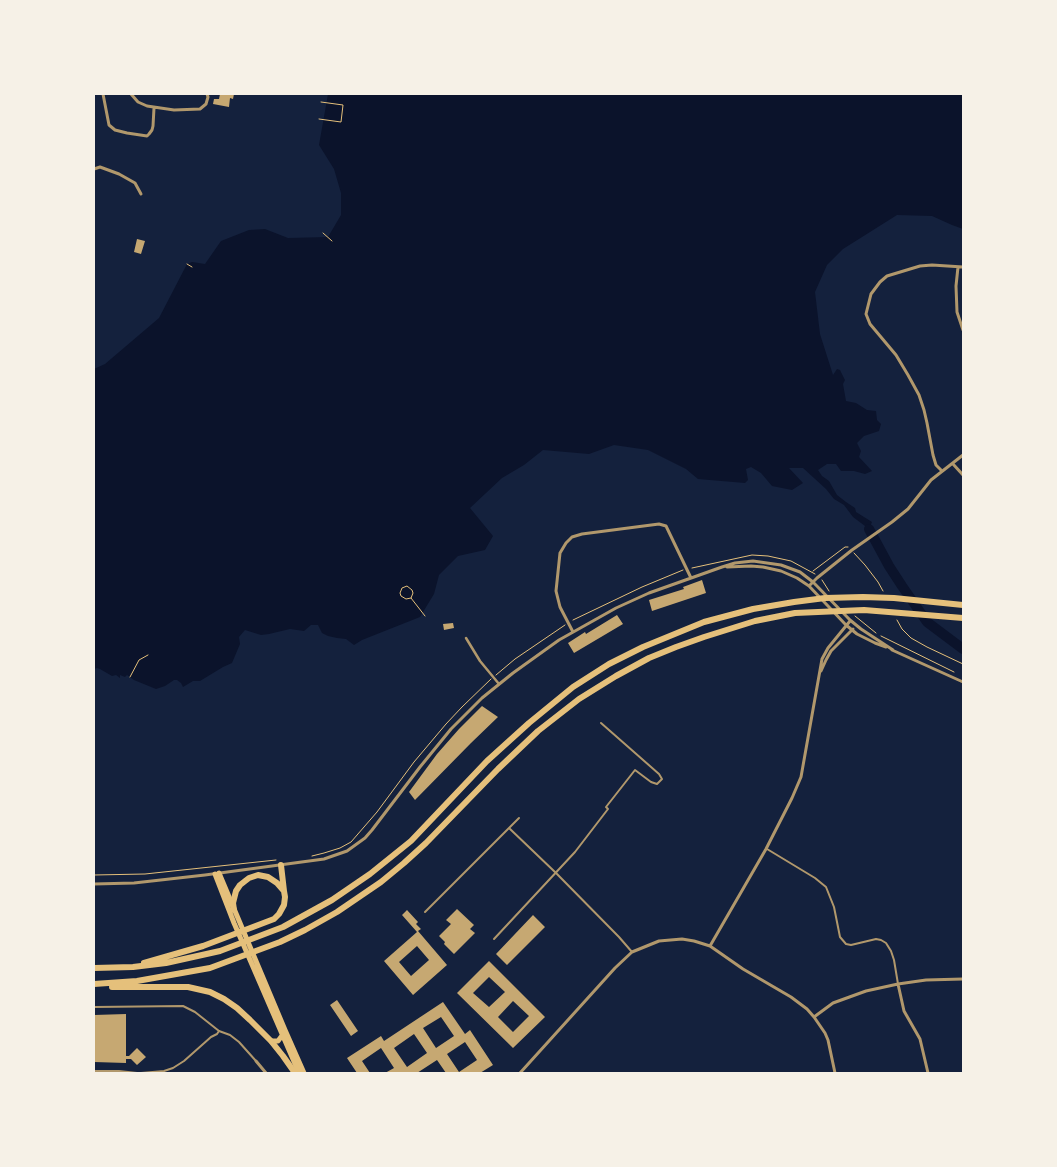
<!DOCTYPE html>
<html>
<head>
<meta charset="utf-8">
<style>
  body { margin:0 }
  #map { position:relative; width:1057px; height:1167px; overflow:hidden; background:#14213d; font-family:Manrope,sans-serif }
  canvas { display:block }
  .frame { position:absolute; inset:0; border:95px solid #f6f1e7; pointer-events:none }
</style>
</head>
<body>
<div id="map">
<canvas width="1057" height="1167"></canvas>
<div class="frame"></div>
</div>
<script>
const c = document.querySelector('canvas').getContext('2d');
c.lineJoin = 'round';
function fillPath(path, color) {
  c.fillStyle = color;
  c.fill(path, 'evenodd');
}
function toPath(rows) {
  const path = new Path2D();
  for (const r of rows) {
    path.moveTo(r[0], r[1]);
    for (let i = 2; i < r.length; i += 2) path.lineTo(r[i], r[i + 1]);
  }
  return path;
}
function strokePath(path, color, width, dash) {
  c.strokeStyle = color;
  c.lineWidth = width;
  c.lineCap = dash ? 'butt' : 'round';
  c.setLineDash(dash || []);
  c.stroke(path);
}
const water = toPath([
  [328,94,963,94,963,229,952,225,932,216,897,215,843,249,827,265,815,292,820,334,833,375,837,369,840,370,845,380,843,384,846,401,856,403,867,410,876,411,877,420,881,424,879,431,864,436,857,443,861,451,859,457,872,471,865,474,854,471,841,471,836,464,827,464,818,470,822,476,829,481,837,495,846,502,855,508,856,512,872,522,869,529,853,517,844,505,834,499,826,489,803,468,789,468,803,483,792,490,772,486,761,473,751,467,746,469,748,480,745,483,698,479,686,469,648,450,614,445,589,454,543,450,524,465,502,478,470,508,493,536,485,550,458,556,439,575,434,594,420,617,362,640,354,645,346,639,337,638,328,636,322,633,318,625,311,625,304,631,290,629,269,634,261,635,245,630,239,637,240,644,232,663,223,667,200,681,193,681,183,687,181,683,177,680,174,680,165,686,156,689,134,680,127,675,125,677,120,675,120,678,116,675,112,676,100,669,97,668,94,669,94,369,105,364,159,318,187,264,192,262,205,264,221,241,249,230,265,229,288,238,328,237,341,215,341,193,334,169,319,145]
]);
const river = toPath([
  [869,529,889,566,902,586,927,622,963,649]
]);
const building = toPath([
  [220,94,234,94,233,99,230,98,229,107,213,104,214,99,219,99],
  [137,239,145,241,141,254,134,252],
  [702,580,706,593,652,611,649,600,684,589,683,587],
  [617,615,623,624,574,653,568,643,585,632,586,634],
  [453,623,454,628,444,630,443,624],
  [482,706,498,717,471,743,415,800,409,792,437,754,459,729],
  [457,909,474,925,470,929,475,933,454,954,444,944,445,942,439,936,451,924,446,920],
  [407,910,418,922,416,924,421,929,418,931,447,965,413,995,384,961,417,932,402,915],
  [417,946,429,960,411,976,399,962],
  [533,915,545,927,507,965,496,954],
  [489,961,545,1017,513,1048,457,993],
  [489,977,505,992,489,1007,473,993],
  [513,1001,529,1016,513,1032,498,1017],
  [337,1000,358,1031,351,1036,330,1005],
  [443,1002,465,1034,470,1030,493,1065,480,1073,446,1073,437,1060,417,1073,385,1073,394,1068,381,1048,362,1061,370,1073,357,1073,347,1058,381,1036,384,1041],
  [441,1017,454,1036,436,1048,423,1028],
  [414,1034,427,1053,407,1067,394,1048],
  [465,1042,477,1060,459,1072,447,1054],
  [126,1014,126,1056,129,1056,137,1048,146,1057,137,1065,131,1059,126,1059,126,1063,94,1062,94,1015]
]);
const path = toPath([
  [319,119,341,122,343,105,321,102],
  [323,233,332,241],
  [187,264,192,267],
  [854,553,865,565,878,582,883,591],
  [692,568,752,555,768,556,791,561,815,574],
  [813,571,845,547,848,547],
  [822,580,829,591],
  [411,598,406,599,401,596,400,593,402,588,407,586,412,590,413,593,411,598,425,616],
  [855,616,876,633],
  [573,620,642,587,683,570],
  [897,620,902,629,911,638,927,647,963,664],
  [881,636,954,672],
  [496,675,515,659,565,625],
  [130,677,139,660,148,655],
  [312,856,324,853,340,848,351,842,377,812,414,762,446,724,462,707,491,679],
  [94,875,145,874,276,860]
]);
const service = toPath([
  [519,818,509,828,556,873,619,937,632,952],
  [767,849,815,878,826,887,834,907,840,937,846,944,851,945,876,939,881,940,886,943,891,951,894,960,898,984],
  [425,912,509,828],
  [494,939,575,852,608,809,606,807,635,770,651,782,657,784,662,779,659,774,601,723],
  [94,1007,183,1006,195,1012,219,1031,230,1035,239,1042,256,1061],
  [94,1071,119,1071,137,1073],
  [141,1073,164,1071,173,1068,184,1061,211,1037,217,1034,219,1031]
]);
const pedestrian = toPath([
  [466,638,480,661,499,684]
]);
const minor = toPath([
  [103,94,109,125,115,130,127,133,147,136,149,134,152,130,153,126,154,108],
  [131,94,138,102,147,106,174,110,200,109,206,104,208,97,207,94],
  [94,169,100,167,119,174,135,183,141,194],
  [958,267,956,286,957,312,963,330],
  [953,464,963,475],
  [942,471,936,465,933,455,927,423,924,410,919,395,908,375,896,355,870,324,866,314,871,294,880,282,887,276,920,266,932,265,963,267],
  [727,567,751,566,763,567,781,571,797,578,809,586,846,625,857,634,875,643,886,647],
  [809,586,817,578,852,550,892,522,908,509,931,480,963,455],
  [573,632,560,607,556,591,560,553,566,543,572,537,582,534,659,524,666,526,691,578],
  [892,650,963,682],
  [821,671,826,660,831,651,853,629],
  [94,884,134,883,205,875,324,859,347,851,365,838,372,830,420,767,451,729,482,698,513,673,559,640,616,608,649,593,722,567,735,563,753,561,781,565,800,572,813,582,850,620,861,629,893,650],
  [710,946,766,849,792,798,801,777,822,659,828,648,850,621],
  [898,984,904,1011,920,1039,928,1073],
  [814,1017,833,1003,866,991,898,984,926,980,963,979],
  [256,1061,266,1073],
  [520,1073,615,968,632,952,659,941,682,939,694,941,710,946,743,969,791,997,807,1009,814,1017,825,1033,828,1040,835,1073]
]);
const secondary = toPath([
  [219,873,285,1030,304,1073],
  [215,874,234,923,299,1073],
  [271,1041,278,1041,284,1033]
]);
const motorway = toPath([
  [281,865,284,891],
  [144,963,203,946,274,919,279,914,284,905,285,897,284,891,277,883,268,877,258,875,249,878,240,885,236,891,233,903,234,910],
  [94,968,133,967,166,963,220,951,283,927,332,900,370,874,411,841,487,761,529,723,573,687,609,664,643,647,704,622,753,609,794,602,825,598,863,597,894,598,963,605],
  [94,984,137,981,210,968,280,942,305,930,337,912,381,882,404,863,426,843,498,769,538,731,579,699,616,676,649,658,676,647,704,637,755,621,795,613,864,610,963,618],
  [112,987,188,987,210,992,224,999,237,1008,250,1020,271,1041,283,1056,295,1073]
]);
fillPath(water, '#0b132b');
strokePath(river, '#0b132b', 10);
fillPath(building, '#c6a872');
strokePath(path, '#e5c07b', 1);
strokePath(service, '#b1986c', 2);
strokePath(pedestrian, '#b1986c', 2.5);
strokePath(minor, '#b1986c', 3);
strokePath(secondary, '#e5c07b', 5);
strokePath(motorway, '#e5c07b', 6);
</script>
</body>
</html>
